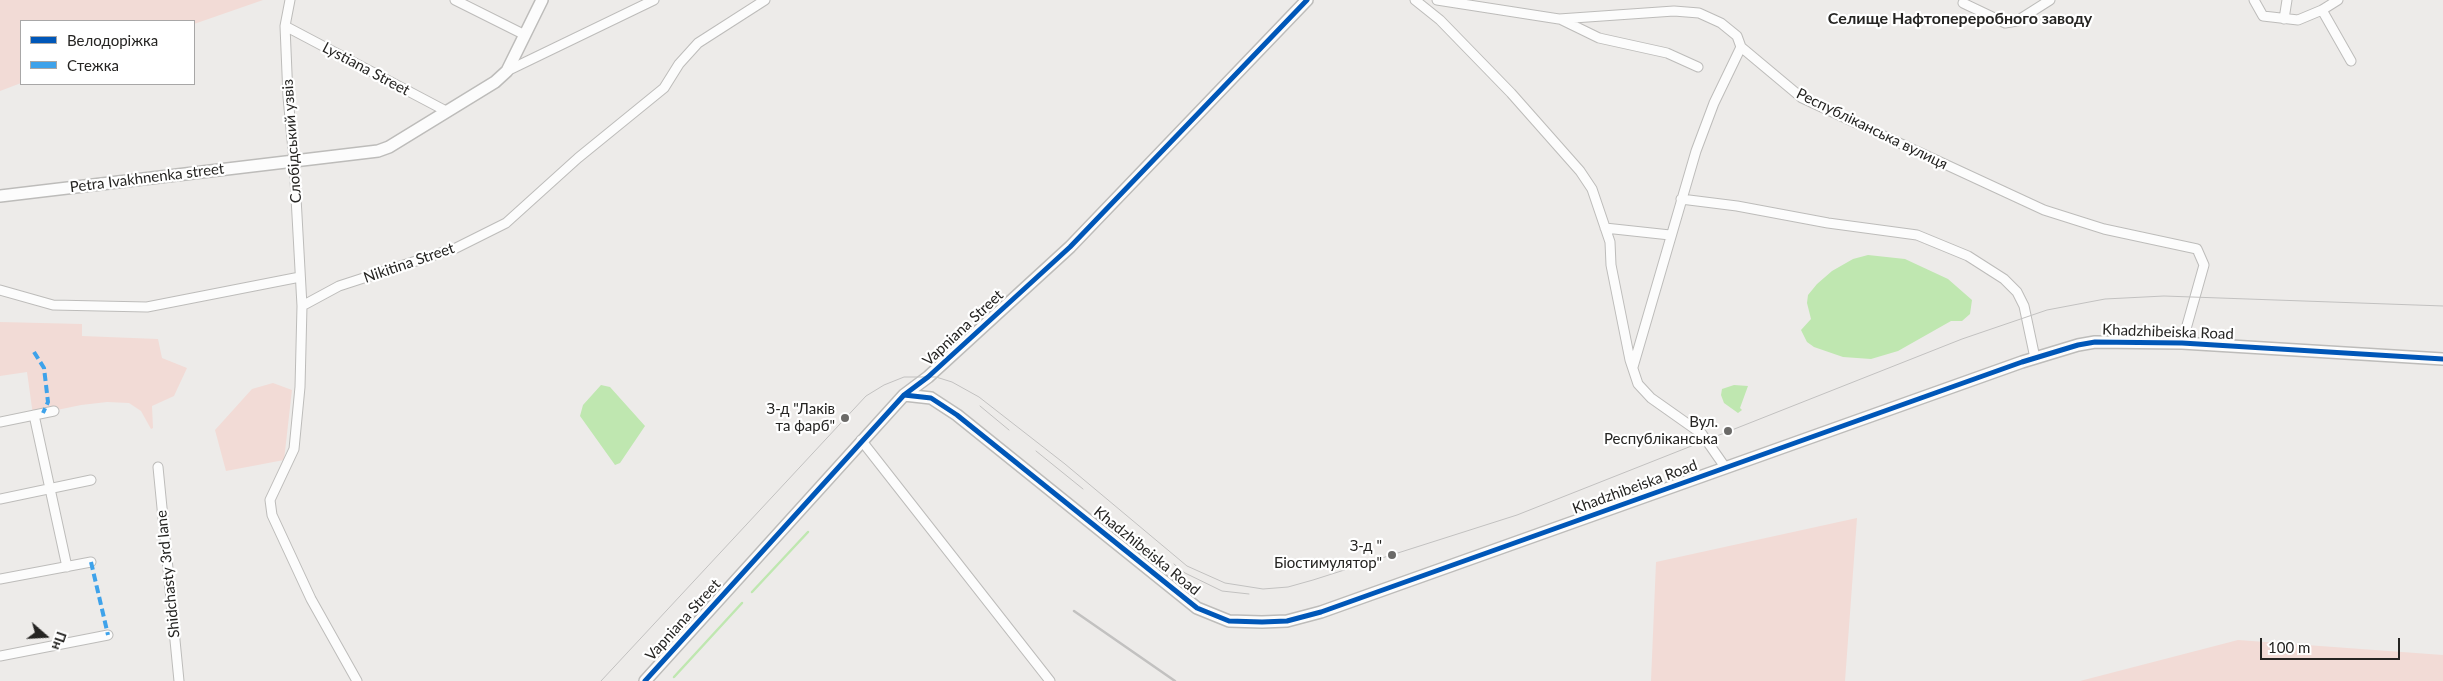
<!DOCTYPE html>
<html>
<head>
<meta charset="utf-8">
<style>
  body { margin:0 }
  #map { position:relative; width:2443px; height:681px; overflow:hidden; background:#edebe9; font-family:Lato,sans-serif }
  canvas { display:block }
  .legend { position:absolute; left:20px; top:20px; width:175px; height:65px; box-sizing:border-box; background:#fff; border:1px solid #a8a7a7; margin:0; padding:6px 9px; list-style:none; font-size:15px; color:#252422 }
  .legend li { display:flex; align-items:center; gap:10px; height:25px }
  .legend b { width:25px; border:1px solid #a8a7a7 }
  .north { position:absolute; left:20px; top:611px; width:50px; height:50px; -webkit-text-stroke:4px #fff; paint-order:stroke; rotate:109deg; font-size:14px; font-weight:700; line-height:20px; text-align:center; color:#252422 }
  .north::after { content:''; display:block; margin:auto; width:18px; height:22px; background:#252422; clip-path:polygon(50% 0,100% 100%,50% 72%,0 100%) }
  .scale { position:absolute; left:2260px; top:638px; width:140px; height:22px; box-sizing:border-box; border:2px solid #252422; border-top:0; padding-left:6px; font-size:15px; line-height:18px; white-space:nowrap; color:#252422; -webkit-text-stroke:4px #fff; paint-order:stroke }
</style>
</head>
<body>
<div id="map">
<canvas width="2443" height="681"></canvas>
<ul class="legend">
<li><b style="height:6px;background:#0057b8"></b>Велодоріжка</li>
<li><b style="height:6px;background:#3ea2ea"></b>Стежка</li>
</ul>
<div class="north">Пн</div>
<div class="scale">100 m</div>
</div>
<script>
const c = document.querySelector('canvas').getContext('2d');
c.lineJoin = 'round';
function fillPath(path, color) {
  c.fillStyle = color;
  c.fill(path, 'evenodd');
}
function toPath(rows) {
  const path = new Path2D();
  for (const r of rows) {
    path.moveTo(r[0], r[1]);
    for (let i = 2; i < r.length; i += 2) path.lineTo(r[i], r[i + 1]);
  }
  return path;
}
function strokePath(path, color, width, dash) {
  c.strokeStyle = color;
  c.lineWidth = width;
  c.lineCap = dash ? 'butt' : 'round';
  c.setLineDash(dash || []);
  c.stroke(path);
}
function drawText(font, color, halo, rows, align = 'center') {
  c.font = font + ' Lato,sans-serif';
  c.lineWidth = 4.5;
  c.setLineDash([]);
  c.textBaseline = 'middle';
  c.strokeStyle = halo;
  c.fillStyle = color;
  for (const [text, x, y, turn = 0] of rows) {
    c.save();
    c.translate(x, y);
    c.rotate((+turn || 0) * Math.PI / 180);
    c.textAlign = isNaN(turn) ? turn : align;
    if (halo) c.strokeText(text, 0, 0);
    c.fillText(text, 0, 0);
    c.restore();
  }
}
const green = toPath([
  [0,0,263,0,194,24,194,21,21,21,21,83,0,91],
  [0,322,82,324,82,336,158,339,162,358,187,368,174,396,152,406,153,428,151,429,141,411,129,403,107,402,81,405,33,415,27,372,0,376],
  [273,383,292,390,284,460,226,471,215,430,252,389],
  [1857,518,1845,681,1651,681,1656,562],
  [2238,640,2443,655,2443,681,2080,681]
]);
const water = toPath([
  [1868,255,1905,259,1948,279,1972,300,1970,314,1962,321,1951,321,1898,351,1871,359,1843,357,1814,347,1807,342,1801,330,1811,319,1807,303,1808,295,1817,284,1832,271,1853,259],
  [601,385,610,387,645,426,620,463,615,465,580,416,583,405],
  [1734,385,1748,386,1740,408,1742,410,1738,413,1724,403,1721,395,1722,389]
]);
const stream = toPath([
  [752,592,808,532],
  [674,677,742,603]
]);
const minor = toPath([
  [290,0,285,26,288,97,294,161,302,306,300,387,294,449,270,500,272,515,311,599,357,681],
  [455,0,525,35],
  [1415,0,1440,20,1511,93,1580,171,1592,189,1610,242,1611,265,1630,360,1638,384,1651,398,1702,434,1725,467],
  [1437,0,1559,19,1674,11,1699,13,1721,23,1737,36,1741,47,1802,98,2044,210,2104,229,2197,249,2204,265,2182,343],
  [2254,0,2263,16,2298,20,2322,10,2338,0],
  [1963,3,2005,23,2017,21,2050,0],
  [2322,10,2351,61],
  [1560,19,1599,38,1667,53,1698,67],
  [2284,19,2287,0],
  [285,26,446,111],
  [507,71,654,0],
  [1681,199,1737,206,1828,223,1917,235,1968,256,2004,279,2017,292,2024,306,2035,358],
  [1605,228,1670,235],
  [0,290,53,305,147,307,300,277],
  [302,306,339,286,456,248,506,223,578,158,664,88,679,64,698,43,765,0],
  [1633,367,1696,151,1714,103,1741,47],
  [34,415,67,567],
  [0,422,54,411],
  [861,440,1050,681],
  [158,467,179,681],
  [0,499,91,480],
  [0,579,91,562],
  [0,656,108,635]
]);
const tertiary = toPath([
  [0,196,378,151,389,147,495,82,507,71,542,0],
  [904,395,931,398,957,415,1197,608,1229,621,1262,622,1287,621,1321,612,2022,362,2078,345,2095,342,2182,343,2443,359],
  [645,681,904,395,928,377,1070,247,1307,0]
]);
const tram = toPath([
  [980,406,1009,430],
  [1036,451,1083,489],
  [1174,564,1185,573,1222,591,1249,594],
  [601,681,866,396,884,385,904,377,936,377,952,382,979,397,1065,464,1187,566,1225,583,1263,589,1288,587,1313,580,1517,515,1962,339,2047,310,2105,299,2164,296,2443,306]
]);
const rail = toPath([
  [1074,611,1175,681]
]);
const quiet = toPath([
  [34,352,44,368,48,402,43,413],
  [91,562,108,635]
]);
const cycleway = toPath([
  [904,395,931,398,957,415,1197,608,1229,621,1262,622,1287,621,1321,612,2022,362,2078,345,2095,342,2182,343,2443,359],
  [645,681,904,395,928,377,1070,247,1307,0]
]);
const markers = [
  [845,418,5,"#6b6a68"],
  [1728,431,5,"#6b6a68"],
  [1392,555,5,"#6b6a68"]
];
const streetNames = [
  ["Lystiana Street",366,69,28],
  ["Республіканська вулиця",1872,129,26],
  ["Слобідський узвіз",292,141,-94],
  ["Petra Ivakhnenka street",147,178,-7],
  ["Nikitina Street",409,263,-19],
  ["Vapniana Street",963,328,-43],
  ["Khadzhibeiska Road",2168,332,2],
  ["Khadzhibeiska Road",1635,487,-20],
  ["Khadzhibeiska Road",1147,551,39],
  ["Shidchasty 3rd lane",168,574,-96],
  ["Vapniana Street",683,620,-48]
];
const poiNames = [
  ["З-д \"Лаків",835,409],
  ["та фарб\"",835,426],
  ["Вул.",1718,422],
  ["Республіканська",1718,439],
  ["З-д \"",1382,546],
  ["Біостимулятор\"",1382,563]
];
const neighbourhoodNames = [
  ["Селище Нафтопереробного заводу",1960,19]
];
fillPath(green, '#f2dbd6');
fillPath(water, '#bfe7b0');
strokePath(stream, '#bfe7b0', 2.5);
strokePath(minor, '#bdbcba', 11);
strokePath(tertiary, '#bdbcba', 14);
strokePath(minor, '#fcfcfc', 9);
strokePath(tertiary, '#fcfcfc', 11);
strokePath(tram, '#c2c1c0', 1);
strokePath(rail, '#c2c1c0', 2.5);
strokePath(quiet, '#3ea2ea', 4, [8, 4]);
strokePath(cycleway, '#0057b8', 5);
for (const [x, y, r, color] of markers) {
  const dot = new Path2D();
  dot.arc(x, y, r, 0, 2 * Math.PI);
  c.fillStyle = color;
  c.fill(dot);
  strokePath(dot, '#fff', 2);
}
drawText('15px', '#252422', '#fff', streetNames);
drawText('15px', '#252422', '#fff', poiNames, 'right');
drawText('bold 16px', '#252422', '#fff', neighbourhoodNames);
</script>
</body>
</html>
